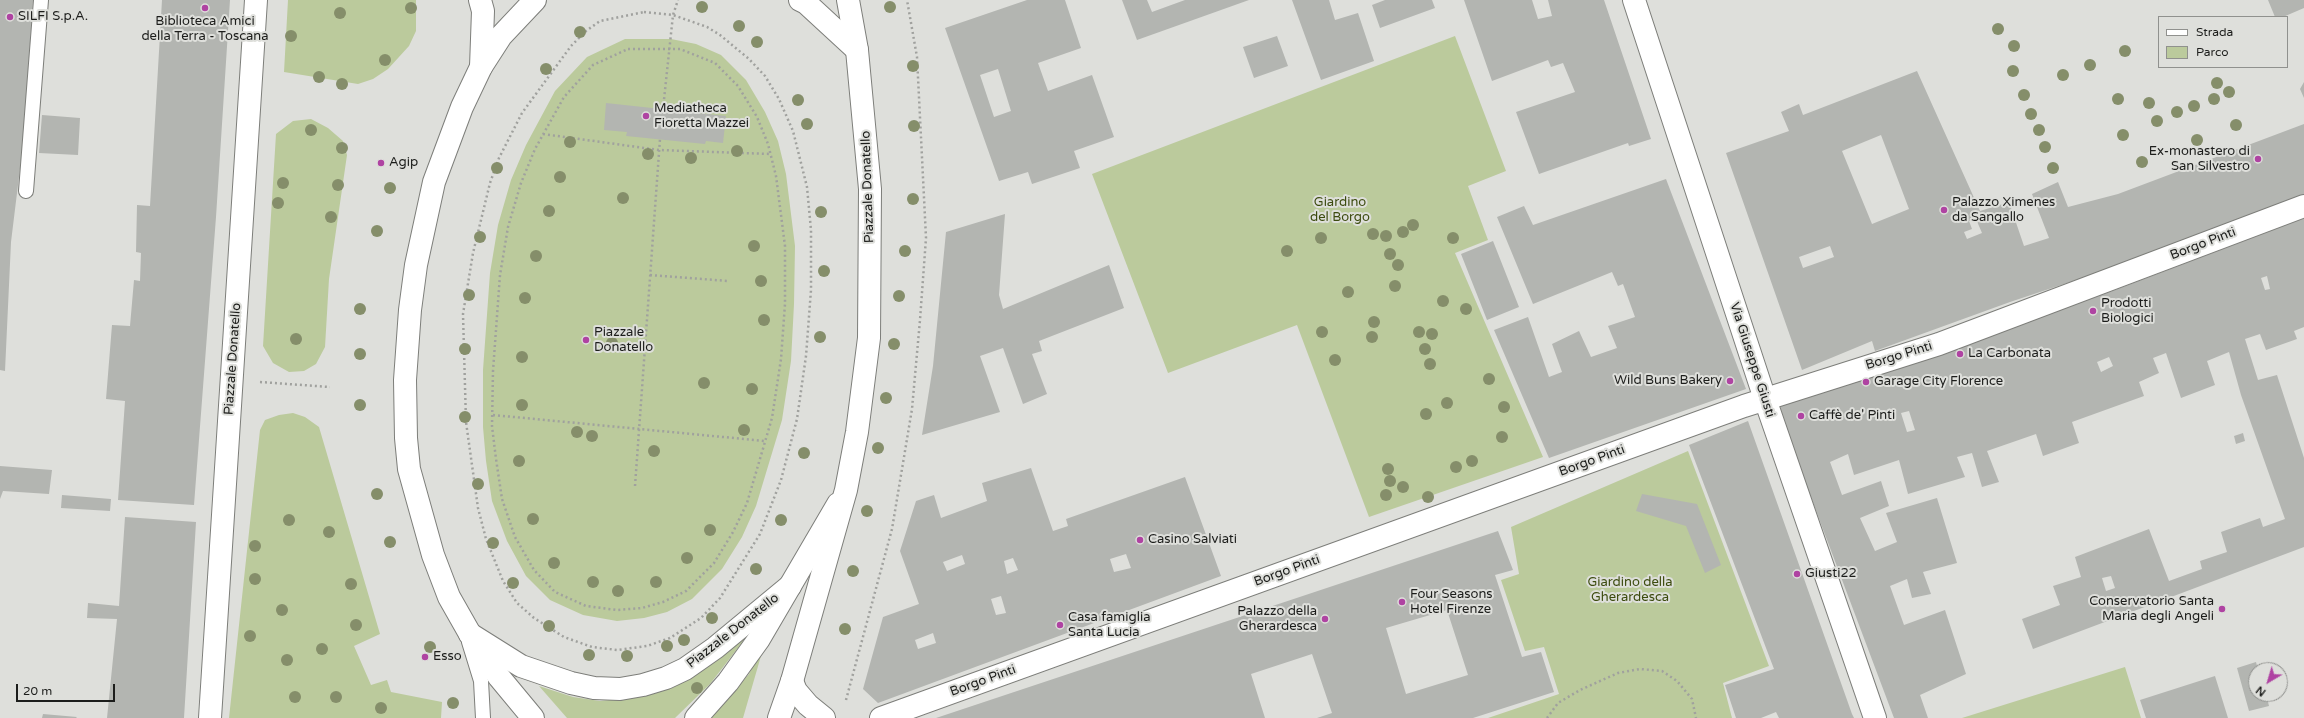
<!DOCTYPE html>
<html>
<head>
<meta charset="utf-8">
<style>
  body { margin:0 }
  #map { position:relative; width:2304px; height:718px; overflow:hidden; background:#dedfdb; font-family:"Varela Round",sans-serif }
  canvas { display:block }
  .legend { position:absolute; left:2158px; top:16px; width:130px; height:52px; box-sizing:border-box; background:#dedfdb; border:1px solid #90918e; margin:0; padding:5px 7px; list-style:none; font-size:12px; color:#1c1d1b }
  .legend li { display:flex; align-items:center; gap:8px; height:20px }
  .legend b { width:20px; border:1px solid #90918e }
  .north { position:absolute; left:2248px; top:662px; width:40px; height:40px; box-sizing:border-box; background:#dedfdb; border:1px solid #90918e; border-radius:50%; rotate:218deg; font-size:11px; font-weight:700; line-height:16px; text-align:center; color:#1c1d1b }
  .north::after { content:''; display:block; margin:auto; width:14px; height:18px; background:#af43a2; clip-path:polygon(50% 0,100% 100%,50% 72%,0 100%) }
  .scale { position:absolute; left:16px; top:684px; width:99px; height:18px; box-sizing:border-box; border:2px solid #1c1d1b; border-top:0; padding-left:5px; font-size:12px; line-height:14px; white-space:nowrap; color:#1c1d1b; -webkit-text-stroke:3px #dedfdb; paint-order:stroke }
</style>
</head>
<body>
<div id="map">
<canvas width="2304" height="718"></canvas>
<ul class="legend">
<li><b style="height:5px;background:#fff"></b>Strada</li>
<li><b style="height:11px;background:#bbca9c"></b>Parco</li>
</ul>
<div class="north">N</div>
<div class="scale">20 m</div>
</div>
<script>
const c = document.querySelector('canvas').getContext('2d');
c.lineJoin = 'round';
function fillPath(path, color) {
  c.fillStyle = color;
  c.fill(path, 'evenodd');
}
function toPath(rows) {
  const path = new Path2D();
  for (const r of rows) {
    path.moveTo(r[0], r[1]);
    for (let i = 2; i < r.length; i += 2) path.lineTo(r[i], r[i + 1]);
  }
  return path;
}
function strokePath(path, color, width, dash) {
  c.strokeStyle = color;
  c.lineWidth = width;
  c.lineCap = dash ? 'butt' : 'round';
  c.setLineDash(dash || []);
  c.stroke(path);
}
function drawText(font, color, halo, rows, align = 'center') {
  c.font = font + ' "Varela Round",sans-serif';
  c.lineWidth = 4;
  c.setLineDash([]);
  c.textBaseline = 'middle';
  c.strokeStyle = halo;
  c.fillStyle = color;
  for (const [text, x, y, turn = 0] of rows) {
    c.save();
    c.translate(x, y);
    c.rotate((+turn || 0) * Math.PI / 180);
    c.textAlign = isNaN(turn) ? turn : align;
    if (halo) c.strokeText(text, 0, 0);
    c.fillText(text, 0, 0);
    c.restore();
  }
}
const green = toPath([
  [288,0,416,0,416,31,409,46,388,69,373,79,358,84,284,72],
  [1455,36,1506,171,1468,186,1488,240,1455,253,1543,457,1369,517,1297,325,1168,373,1092,174],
  [625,39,671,39,696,44,721,55,746,80,765,112,778,141,786,174,795,246,794,304,791,361,782,420,756,506,742,537,722,569,692,599,667,612,644,618,617,621,583,615,550,600,526,576,507,541,492,501,486,461,483,427,483,370,490,273,498,225,511,180,526,145,555,91,587,57],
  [311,119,328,128,343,141,347,155,329,279,325,347,316,364,304,371,289,372,273,363,263,346,276,134,293,121],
  [293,413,305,417,319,427,380,634,354,646,371,685,387,680,391,692,442,702,441,718,229,718,260,430,265,420,279,415],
  [1688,451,1769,666,1723,683,1732,718,1488,718,1559,694,1544,647,1525,651,1501,580,1519,574,1511,527],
  [751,631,710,684,675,718,567,718,539,686,573,697,600,701,646,696,672,688,704,669],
  [765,642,743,718,710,718,749,674],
  [2125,667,2141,718,1962,718]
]);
const building = toPath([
  [0,0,33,0,23,144,11,242,5,371,0,370],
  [162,0,230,0,216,217,194,505,118,500,125,401,106,399,112,325,130,326,134,280,140,281,141,253,136,252,137,205,150,206],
  [1027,0,1065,0,1081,48,1038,63,1048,91,1092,75,1114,137,1074,151,1080,168,1032,184,1028,172,999,181,945,28],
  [998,69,1011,111,994,117,980,75],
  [1122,0,1147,0,1152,12,1185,0,1249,0,1137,40],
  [1292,0,1329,0,1335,20,1358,13,1374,61,1321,80],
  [1385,0,1432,0,1435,8,1380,28,1372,5],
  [1464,0,1532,0,1538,19,1552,16,1548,0,1604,0,1651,139,1629,146,1628,143,1539,174,1516,112,1575,92,1563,63,1551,67,1548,60,1492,81],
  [2268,0,2304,0,2304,8,2283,17,2275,17],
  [1277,36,1288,66,1254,78,1243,47],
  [1917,71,1980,211,2009,202,2024,246,2049,238,2032,194,2058,182,2068,207,2118,194,2304,124,2304,195,2094,274,2010,302,1875,351,1872,341,1802,370,1726,153,1789,131,1781,112,1799,104,1803,115],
  [1881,135,1909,209,1872,224,1842,151],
  [1976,219,1982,233,1967,239,1964,232,1972,229,1969,221],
  [1830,246,1834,257,1803,268,1799,257],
  [2304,82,2304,98,2300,89],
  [606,103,726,116,723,143,706,141,705,144,626,136,627,132,604,130],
  [42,115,80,118,78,155,39,153],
  [1666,179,1746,389,1549,458,1494,330,1528,317,1549,377,1562,372,1552,344,1579,331,1591,357,1617,348,1608,326,1635,317,1623,284,1618,286,1612,272,1533,304,1497,217,1524,206,1533,225],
  [1005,214,999,295,1003,309,1109,265,1124,308,1039,341,1042,351,1032,354,1047,394,1023,404,1003,348,980,356,1000,412,922,435,933,366,946,232],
  [2304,218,2304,327,2294,331,2297,339,2266,350,2260,334,2245,339,2258,380,2277,375,2304,458,2304,547,2033,649,2022,619,2060,605,2053,586,2081,577,2075,557,2149,529,2169,581,2202,569,2200,561,2227,552,2221,532,2260,518,2263,527,2285,519,2241,395,2229,352,2207,361,2215,385,2181,398,2166,353,2153,358,2159,373,2139,382,2144,396,2072,422,2079,443,2043,456,2036,434,1987,451,1999,482,1982,487,1972,453,1957,457,1965,477,1908,494,1899,460,1854,475,1848,454,1830,462,1842,495,1881,481,1889,506,1860,518,1875,551,1897,542,1886,513,1937,498,1957,563,1923,572,1931,594,1912,598,1907,579,1890,586,1904,625,1945,610,1966,674,1920,695,1928,718,1894,718,1777,407,2107,293],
  [2267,276,2270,289,2265,290,2261,278],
  [2109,357,2113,366,2101,372,2097,362],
  [1909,411,1915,430,1907,432,1901,413],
  [2111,576,2115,588,2106,591,2102,578],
  [1493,241,1519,307,1487,320,1461,254],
  [1748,421,1852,714,1854,718,1779,718,1776,712,1761,718,1736,718,1725,685,1774,669,1689,445],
  [2243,433,2245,441,2236,444,2234,436],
  [0,466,52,470,49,494,3,491,0,499],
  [1031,468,1053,531,1068,526,1066,519,1185,477,1221,576,878,703,863,689,883,617,919,604,900,551,916,501,934,495,941,518,987,501,982,483],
  [1126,554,1131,568,1114,572,1110,559],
  [962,555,965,564,947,571,943,562],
  [1013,558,1018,570,1007,574,1004,561],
  [1001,596,1006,613,996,615,991,599],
  [933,633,936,643,918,649,915,640],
  [1642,494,1697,504,1721,565,1705,573,1686,526,1636,511],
  [62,495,111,499,110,511,61,508],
  [125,517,196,522,184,718,107,718,117,619,87,618,88,603,119,606],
  [1498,531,1513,570,1495,575,1522,657,1541,652,1554,692,1473,718,1317,718,1332,713,1312,654,1251,674,1265,718,936,718],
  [1447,610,1468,675,1406,694,1386,628],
  [2256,662,2258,670,2256,670,2256,694,2266,694,2269,706,2249,711,2237,668],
  [2215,676,2228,718,2146,718,2140,700],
  [43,714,77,717,76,718,42,718]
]);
const path = toPath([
  [644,12,673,15,707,27,720,35,749,59,765,76,779,99,793,131,807,187,811,230,811,290,806,356,797,419,781,480,760,534,720,598,701,618,670,638,647,646,617,650,592,647,564,637,534,618,517,603,503,581,486,539,478,508,466,422,463,314,473,253,490,183,499,158,522,113,571,46,586,31,600,21,644,12],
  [628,49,680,49,715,63,738,86,757,117,768,144,776,176,785,246,785,304,781,359,772,418,747,503,733,532,714,563,686,591,663,602,642,608,617,610,586,606,555,592,534,570,515,537,502,499,496,459,492,426,493,371,500,275,508,227,521,183,535,149,564,97,593,65,628,49],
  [663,109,673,15,678,0],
  [543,134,659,150,771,154],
  [650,275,728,281],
  [260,382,330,387],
  [493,415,765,441],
  [635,486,660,139],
  [846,700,892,529,912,409,920,320,926,238,917,57,907,0],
  [1547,718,1558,703,1580,690,1618,673,1640,669,1662,671,1677,681,1692,699,1696,718]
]);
const lane = toPath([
  [26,191,41,0],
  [469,642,481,681,483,718]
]);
const street = toPath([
  [480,0,483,11,481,67],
  [800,0,806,3,857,50],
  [1634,0,1765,399,1875,718],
  [470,634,521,666,571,683,594,688,620,689,643,685,666,678,685,669,715,648,790,586],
  [792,681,796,691,808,705,824,718],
  [210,718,256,0],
  [881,718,1744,406,1939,344,2304,206]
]);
const secondary = toPath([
  [696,718,728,682,759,639,838,504]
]);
const primary = toPath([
  [533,718,499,677,470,634,449,597,433,555,409,469,406,438,405,380,410,310,416,265,434,182,462,107,481,67,501,36,535,0],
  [779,718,792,681,846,490,857,432,869,338,870,189,857,50,848,0]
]);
const trees = [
  [702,7],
  [890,7],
  [411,8],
  [340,13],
  [739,26],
  [1998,29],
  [580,32],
  [291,36],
  [757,42],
  [2014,46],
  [2125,51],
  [385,60],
  [2090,65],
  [913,66],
  [546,69],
  [2013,71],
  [2063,75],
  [319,77],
  [2217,83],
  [342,84],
  [2229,92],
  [2024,95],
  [2118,99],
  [2214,99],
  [798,100],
  [2149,103],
  [2194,106],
  [2177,112],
  [2031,114],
  [2157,121],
  [807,124],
  [2236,125],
  [914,126],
  [311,130],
  [2039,130],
  [2123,135],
  [2197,140],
  [570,142],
  [2045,147],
  [342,148],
  [737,151],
  [648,154],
  [691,158],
  [2142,162],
  [497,168],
  [2053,168],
  [560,177],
  [283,183],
  [338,185],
  [390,188],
  [623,198],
  [913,199],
  [278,203],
  [549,211],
  [821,212],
  [331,217],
  [1413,225],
  [377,231],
  [1403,232],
  [1373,234],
  [1386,236],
  [480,237],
  [1321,238],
  [1453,238],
  [754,246],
  [905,251],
  [1287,251],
  [1390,254],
  [536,256],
  [1398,265],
  [824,271],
  [761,281],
  [1395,286],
  [1348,292],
  [469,295],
  [899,296],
  [525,298],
  [1443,301],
  [360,309],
  [1466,309],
  [764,320],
  [1374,322],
  [1322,332],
  [1419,332],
  [1432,334],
  [820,337],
  [1372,337],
  [296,339],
  [612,343],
  [894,344],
  [465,349],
  [1425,349],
  [360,354],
  [522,357],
  [1335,360],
  [1430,364],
  [1489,379],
  [704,383],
  [752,389],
  [886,398],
  [1447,403],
  [360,405],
  [522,405],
  [1504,407],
  [1426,414],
  [465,417],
  [744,430],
  [577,432],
  [592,436],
  [1502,437],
  [878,448],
  [654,451],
  [804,453],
  [519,461],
  [1472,461],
  [1456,467],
  [1388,469],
  [1390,481],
  [478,484],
  [1403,487],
  [377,494],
  [1386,495],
  [1428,497],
  [867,511],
  [533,519],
  [289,520],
  [781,520],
  [710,530],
  [329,532],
  [390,542],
  [493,543],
  [255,546],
  [687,558],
  [554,563],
  [756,569],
  [853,571],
  [255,579],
  [593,582],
  [656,582],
  [513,583],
  [351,584],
  [618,591],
  [282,610],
  [712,618],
  [356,625],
  [549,626],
  [845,629],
  [250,636],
  [684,640],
  [667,646],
  [430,647],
  [322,649],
  [589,655],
  [627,656],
  [287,660],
  [697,688],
  [295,697],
  [336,697],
  [453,703],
  [381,708]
];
const markers = [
  [205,8,4,"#af43a2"],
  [10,17,4,"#af43a2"],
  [646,116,4,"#af43a2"],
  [2258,159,4,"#af43a2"],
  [381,163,4,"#af43a2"],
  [1944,210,4,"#af43a2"],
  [2093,311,4,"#af43a2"],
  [586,340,4,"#af43a2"],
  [1960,354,4,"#af43a2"],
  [1730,381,4,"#af43a2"],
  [1866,382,4,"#af43a2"],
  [1801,416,4,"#af43a2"],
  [1140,540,4,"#af43a2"],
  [1797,574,4,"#af43a2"],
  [1402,602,4,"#af43a2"],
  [2222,609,4,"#af43a2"],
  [1325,619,4,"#af43a2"],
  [1060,625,4,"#af43a2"],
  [425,657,4,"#af43a2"]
];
const poiNames = [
  ["SILFI S.p.A.",18,17],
  ["Biblioteca Amici",205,22,"center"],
  ["della Terra - Toscana",205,37,"center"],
  ["Mediatheca",654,109],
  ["Fioretta Mazzei",654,124],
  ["Ex-monastero di",2250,152,"right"],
  ["San Silvestro",2250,167,"right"],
  ["Agip",389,163],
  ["Palazzo Ximenes",1952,203],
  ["da Sangallo",1952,218],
  ["Prodotti",2101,304],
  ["Biologici",2101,319],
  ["Piazzale",594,333],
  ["Donatello",594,348],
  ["La Carbonata",1968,354],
  ["Wild Buns Bakery",1722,381,"right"],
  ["Garage City Florence",1874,382],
  ["Caffè de' Pinti",1809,416],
  ["Casino Salviati",1148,540],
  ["Giusti22",1805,574],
  ["Four Seasons",1410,595],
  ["Hotel Firenze",1410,610],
  ["Conservatorio Santa",2214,602,"right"],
  ["Maria degli Angeli",2214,617,"right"],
  ["Palazzo della",1317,612,"right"],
  ["Gherardesca",1317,627,"right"],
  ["Casa famiglia",1068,618],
  ["Santa Lucia",1068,633],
  ["Esso",433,657]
];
const streetNames = [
  ["Piazzale Donatello",868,187,-92],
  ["Borgo Pinti",2203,244,-21],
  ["Borgo Pinti",1899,356,-17],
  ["Piazzale Donatello",233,359,-86],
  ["Via Giuseppe Giusti",1752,360,72],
  ["Borgo Pinti",1592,461,-20],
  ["Borgo Pinti",1287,571,-20],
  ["Piazzale Donatello",733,631,-38],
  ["Borgo Pinti",983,681,-20]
];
const parkNames = [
  ["Giardino",1340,203],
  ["del Borgo",1340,218],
  ["Giardino della",1630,583],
  ["Gherardesca",1630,598]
];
fillPath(green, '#bbca9c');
fillPath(building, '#b3b5b1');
strokePath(lane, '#7d7e7a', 16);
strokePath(street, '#7d7e7a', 24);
strokePath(secondary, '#7d7e7a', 24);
strokePath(primary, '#7d7e7a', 24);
strokePath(path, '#a0a19e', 2.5, [2, 3]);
strokePath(lane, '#fff', 14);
strokePath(street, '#fff', 22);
strokePath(secondary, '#fff', 22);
strokePath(primary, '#fff', 22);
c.fillStyle = '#858e6a';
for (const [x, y] of trees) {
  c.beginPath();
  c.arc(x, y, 6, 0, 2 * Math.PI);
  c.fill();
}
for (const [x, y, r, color] of markers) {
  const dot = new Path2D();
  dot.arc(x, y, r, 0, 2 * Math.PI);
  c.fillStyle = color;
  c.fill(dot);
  strokePath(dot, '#dedfdb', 1.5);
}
drawText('13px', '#1c1d1b', '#dedfdb', poiNames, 'left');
drawText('13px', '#1c1d1b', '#dedfdb', streetNames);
drawText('13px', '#3c4b0e', '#dedfdb', parkNames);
</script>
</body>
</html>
